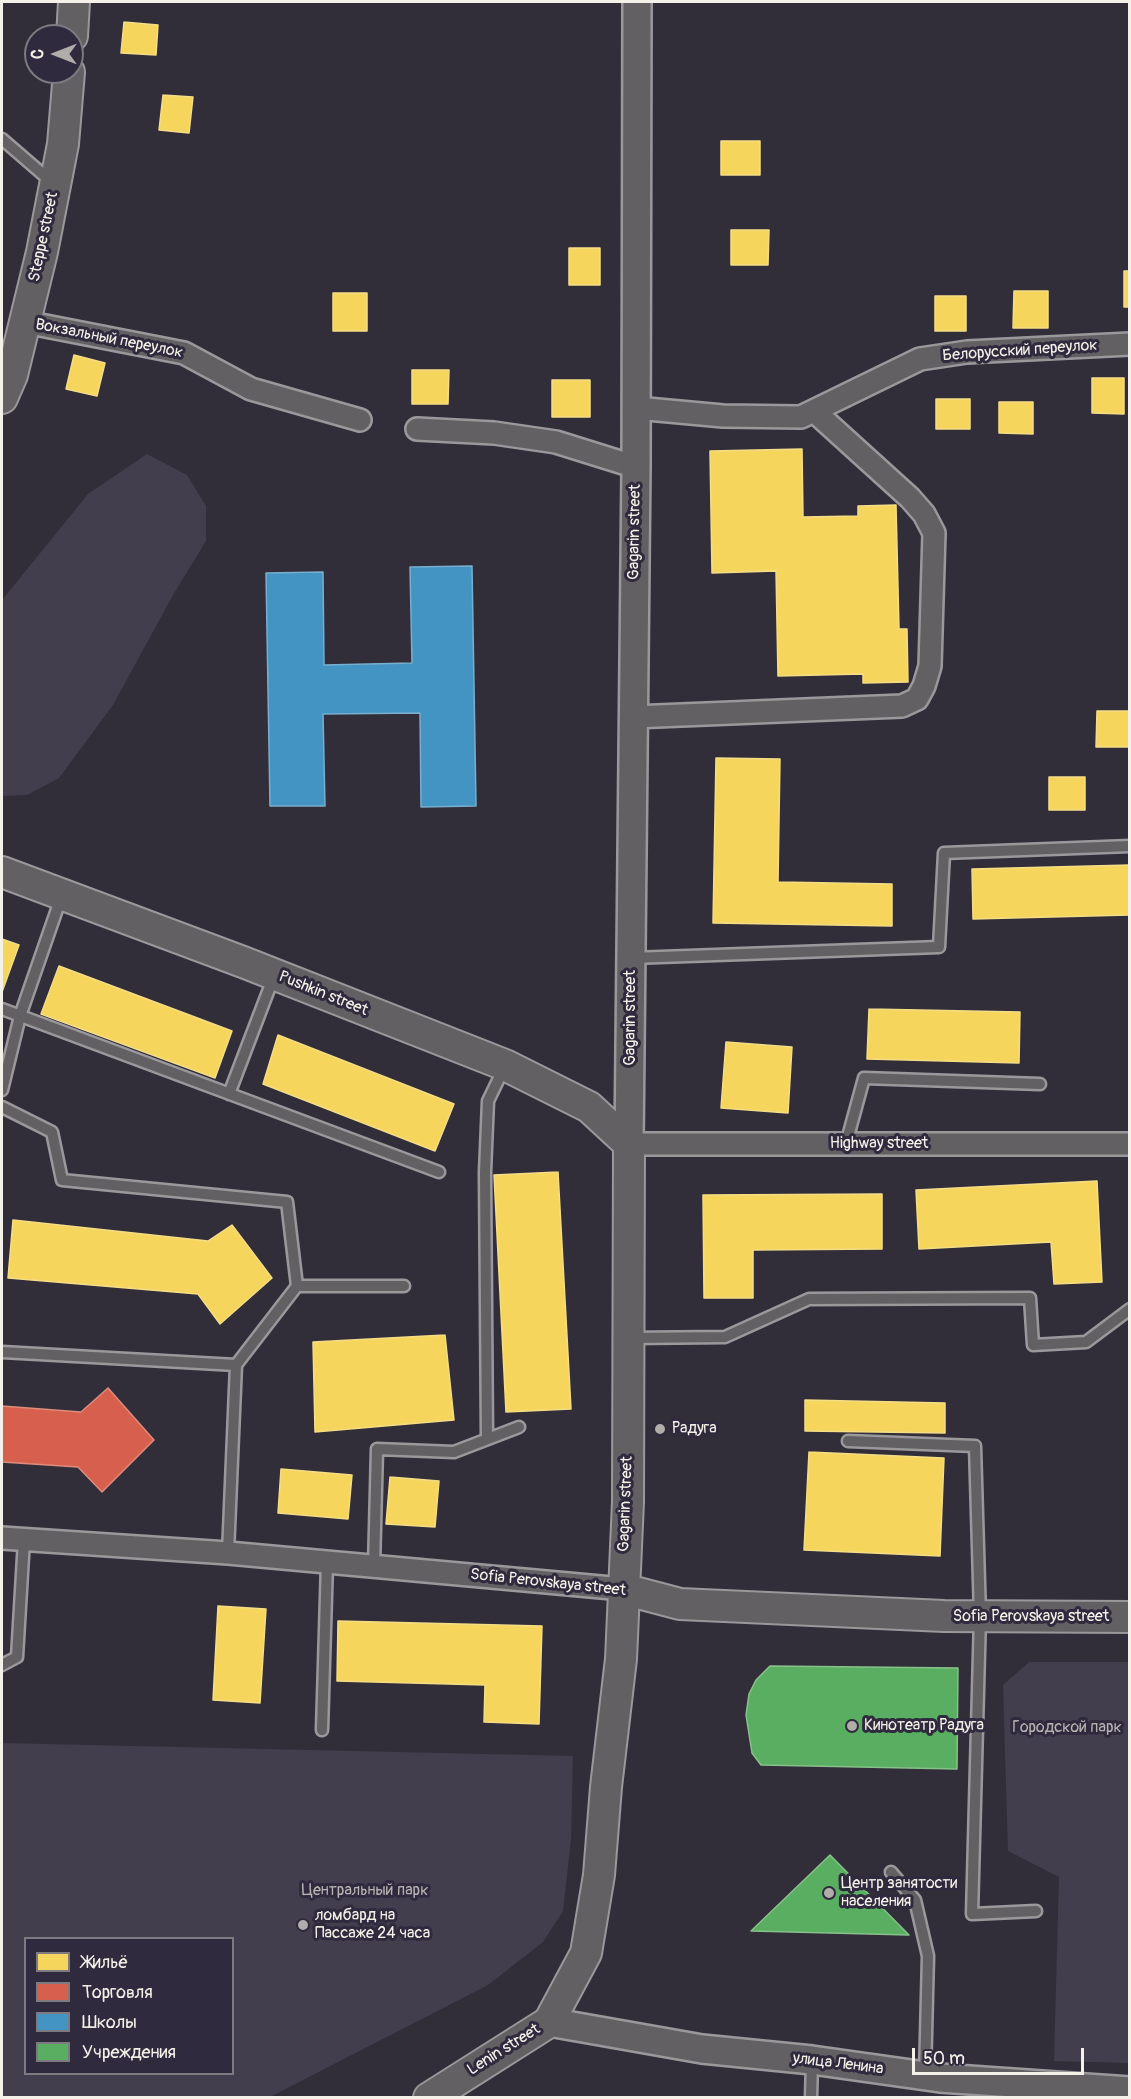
<!DOCTYPE html>
<html>
<head>
<meta charset="utf-8">
<style>
  body { margin:0 }
  #map { position:relative; width:1131px; height:2099px; overflow:hidden; background:#312e39; font-family:Pangolin,sans-serif }
  canvas { display:block }
  .frame { position:absolute; inset:0; border:3px solid #f4f1e8; pointer-events:none }
  .legend { position:absolute; left:24px; top:1937px; width:210px; height:138px; box-sizing:border-box; background:#2f2a3d; border:2px solid #7e7a81; margin:0; padding:8px 10px; list-style:none; font-size:18px; color:#f4f1e8 }
  .legend li { display:flex; align-items:center; gap:12px; height:30px }
  .legend b { width:30px; border:2px solid #7e7a81 }
  .north { position:absolute; left:24px; top:24px; width:60px; height:60px; box-sizing:border-box; background:#2f2a3d; border:2px solid #7e7a81; border-radius:50%; rotate:270deg; font-size:16px; font-weight:700; line-height:24px; text-align:center; color:#f4f1e8 }
  .north::after { content:''; display:block; margin:auto; width:21px; height:27px; background:#b0adab; clip-path:polygon(50% 0,100% 100%,50% 72%,0 100%) }
  .scale { position:absolute; left:912px; top:2048px; width:172px; height:27px; box-sizing:border-box; border:3px solid #f4f1e8; border-top:0; padding-left:8px; font-size:18px; line-height:21px; white-space:nowrap; color:#f4f1e8; -webkit-text-stroke:4px #2f2a3d; paint-order:stroke }
</style>
</head>
<body>
<div id="map">
<canvas width="1131" height="2099"></canvas>
<div class="frame"></div>
<ul class="legend">
<li><b style="height:16px;background:#f6d55c"></b>Жильё</li>
<li><b style="height:16px;background:#d6604d"></b>Торговля</li>
<li><b style="height:16px;background:#4393c3"></b>Школы</li>
<li><b style="height:16px;background:#5aae61"></b>Учреждения</li>
</ul>
<div class="north">С</div>
<div class="scale">50 m</div>
</div>
<script>
const c = document.querySelector('canvas').getContext('2d');
c.lineJoin = 'round';
function fillPath(path, color) {
  c.fillStyle = color;
  c.fill(path, 'evenodd');
}
function toPath(rows) {
  const path = new Path2D();
  for (const r of rows) {
    path.moveTo(r[0], r[1]);
    for (let i = 2; i < r.length; i += 2) path.lineTo(r[i], r[i + 1]);
  }
  return path;
}
function strokePath(path, color, width, dash) {
  c.strokeStyle = color;
  c.lineWidth = width;
  c.lineCap = dash ? 'butt' : 'round';
  c.setLineDash(dash || []);
  c.stroke(path);
}
function drawText(font, color, halo, rows, align = 'center') {
  c.font = font + ' Pangolin,sans-serif';
  c.lineWidth = 6;
  c.setLineDash([]);
  c.textBaseline = 'middle';
  c.strokeStyle = halo;
  c.fillStyle = color;
  for (const [text, x, y, turn = 0] of rows) {
    c.save();
    c.translate(x, y);
    c.rotate((+turn || 0) * Math.PI / 180);
    c.textAlign = isNaN(turn) ? turn : align;
    if (halo) c.strokeText(text, 0, 0);
    c.fillText(text, 0, 0);
    c.restore();
  }
}
const green = toPath([
  [147,454,187,475,206,506,206,541,173,595,113,705,59,778,27,795,2,796,2,600,88,494],
  [1029,1662,1129,1662,1129,2063,1054,2061,1059,1877,1008,1851,1003,1685],
  [2,1743,573,1756,571,1840,563,1911,543,1942,488,1985,270,2097,2,2097],
  [26,1938,232,1938,232,2074,26,2074]
]);
const homes = toPath([
  [124,22,158,25,156,55,121,53,124,22],
  [163,95,193,97,189,133,159,130,163,95],
  [721,141,760,141,760,175,721,175,721,141],
  [731,230,769,230,768,265,731,265,731,230],
  [569,248,600,248,600,285,569,285,569,248],
  [1124,271,1130,271,1130,307,1124,307,1124,271],
  [1014,291,1048,291,1048,328,1013,328,1014,291],
  [333,293,367,293,367,331,333,331,333,293],
  [935,296,966,296,966,331,935,331,935,296],
  [74,355,105,363,97,396,66,389,74,355],
  [412,370,449,370,448,404,412,404,412,370],
  [1092,378,1124,378,1124,414,1092,413,1092,378],
  [552,380,590,380,590,417,552,417,552,380],
  [936,399,970,399,970,429,936,429,936,399],
  [999,402,1033,402,1033,434,999,433,999,402],
  [802,449,803,517,858,516,858,506,896,505,899,629,907,629,908,682,863,683,863,674,778,676,776,571,712,573,710,451,802,449],
  [1097,711,1130,711,1130,747,1096,747,1097,711],
  [716,758,780,759,778,882,892,884,892,926,713,923,716,758],
  [1049,777,1085,777,1085,810,1049,810,1049,777],
  [1130,865,1130,915,973,919,972,869,1130,865],
  [2,939,19,945,2,992,2,939],
  [59,966,232,1031,215,1078,41,1014,59,966],
  [869,1009,1020,1012,1019,1063,867,1059,869,1009],
  [278,1035,454,1104,435,1151,263,1084,278,1035],
  [726,1042,792,1047,788,1113,721,1108,726,1042],
  [558,1172,571,1409,506,1412,494,1175,558,1172],
  [1097,1181,1102,1282,1054,1284,1051,1242,919,1249,916,1190,1097,1181],
  [882,1194,882,1249,753,1250,753,1298,704,1298,703,1195,882,1194],
  [13,1220,208,1241,232,1225,272,1278,220,1324,198,1294,8,1278,13,1220],
  [445,1335,454,1420,315,1432,313,1342,445,1335],
  [805,1400,945,1403,945,1433,805,1431,805,1400],
  [809,1452,944,1458,940,1556,804,1550,809,1452],
  [281,1469,352,1475,348,1519,278,1513,281,1469],
  [390,1477,439,1481,435,1527,386,1524,390,1477],
  [218,1606,266,1609,260,1703,213,1700,218,1606],
  [338,1621,542,1626,539,1724,484,1722,485,1685,337,1681,338,1621]
]);
const shops = toPath([
  [108,1388,154,1440,102,1492,78,1467,2,1462,2,1406,81,1412,108,1388]
]);
const schools = toPath([
  [472,566,476,806,421,807,420,713,323,714,325,806,270,806,266,573,323,572,324,665,412,663,410,567,472,566]
]);
const public = toPath([
  [770,1666,958,1668,957,1769,761,1765,752,1753,746,1715,749,1694,756,1680,770,1666],
  [830,1855,909,1935,751,1931,830,1855]
]);
const service = toPath([
  [2,139,53,183],
  [632,958,939,947,944,853,1130,846],
  [2,1009,439,1172],
  [2,1090,20,1016,62,895],
  [229,1094,274,976],
  [2,1107,52,1132,62,1180,287,1202,297,1286],
  [846,1144,864,1078,1040,1084],
  [630,1338,725,1337,809,1299,1030,1298,1033,1345,1086,1342,1130,1309],
  [2,1352,236,1365,228,1553],
  [236,1365,297,1286,404,1286],
  [487,1439,485,1172,488,1101,504,1068],
  [848,1441,975,1446,980,1616,972,1914,1036,1911],
  [374,1567,377,1449,454,1452,519,1427],
  [2,1665,17,1657,24,1540],
  [322,1730,327,1563],
  [891,1872,915,1900,928,1956,925,2075],
  [811,2098,812,2062]
]);
const minor = toPath([
  [25,322,184,353,251,389,360,420],
  [636,408,723,416,801,417,920,359,967,352,1130,344],
  [417,429,494,433,556,442,636,467],
  [633,717,902,706,917,699,924,686,930,666,934,533,924,514,910,498,814,411],
  [629,1144,1130,1144],
  [2,1538,228,1553,623,1589]
]);
const tertiary = toPath([
  [629,1144,636,467,637,2],
  [549,2022,702,2049,812,2060,940,2078,1130,2091]
]);
const secondary = toPath([
  [72,36,74,2],
  [2,398,12,375,42,252,63,144,69,72],
  [2,872,243,962,505,1065,589,1107,629,1144,628,1502,621,1659,606,1787,599,1875,586,1953,549,2022,429,2098],
  [623,1589,680,1604,944,1616,1130,1617]
]);
const markers = [
  [660,1429,6,"#b0adab"],
  [852,1726,6,"#b0adab"],
  [829,1893,6,"#b0adab"],
  [303,1925,6,"#b0adab"]
];
const streetNames = [
  ["Steppe street",44,237,-78],
  ["Вокзальный переулок",109,339,11],
  ["Белорусский переулок",1020,351,-4],
  ["Gagarin street",635,532,-89],
  ["Pushkin street",323,994,22],
  ["Gagarin street",631,1018,-90],
  ["Highway street",879,1144],
  ["Gagarin street",626,1504,-88],
  ["Sofia Perovskaya street",548,1583,6],
  ["Sofia Perovskaya street",1031,1617],
  ["Lenin street",504,2050,-32],
  ["улица Ленина",838,2064,7]
];
const poiNames = [
  ["Радуга",672,1429],
  ["Кинотеатр Радуга",864,1726],
  ["Центр занятости",841,1884],
  ["населения",841,1902],
  ["ломбард на",315,1916],
  ["Пассаже 24 часа",315,1934]
];
const parkNames = [
  ["Городской парк",1067,1728],
  ["Центральный парк",365,1891]
];
fillPath(green, '#423e4d');
fillPath(homes, '#f6d55c');
strokePath(homes, '#f5dd86', 1.5);
fillPath(shops, '#d6604d');
strokePath(shops, '#df8c7c', 1.5);
fillPath(schools, '#4393c3');
strokePath(schools, '#78afce', 1.5);
fillPath(public, '#5aae61');
strokePath(public, '#88c28a', 1.5);
strokePath(service, '#9a989b', 15);
strokePath(minor, '#9a989b', 26);
strokePath(tertiary, '#9a989b', 32);
strokePath(secondary, '#9a989b', 34);
strokePath(service, '#626063', 10);
strokePath(minor, '#626063', 21);
strokePath(tertiary, '#626063', 27);
strokePath(secondary, '#626063', 30);
for (const [x, y, r, color] of markers) {
  const dot = new Path2D();
  dot.arc(x, y, r, 0, 2 * Math.PI);
  c.fillStyle = color;
  c.fill(dot);
  strokePath(dot, '#2f2a3d', 2);
}
drawText('16px', '#f4f1e8', '#2f2a3d', streetNames);
drawText('16px', '#f4f1e8', '#2f2a3d', poiNames, 'left');
drawText('16px', '#b7b3b3', '#2f2a3d', parkNames);
</script>
</body>
</html>
